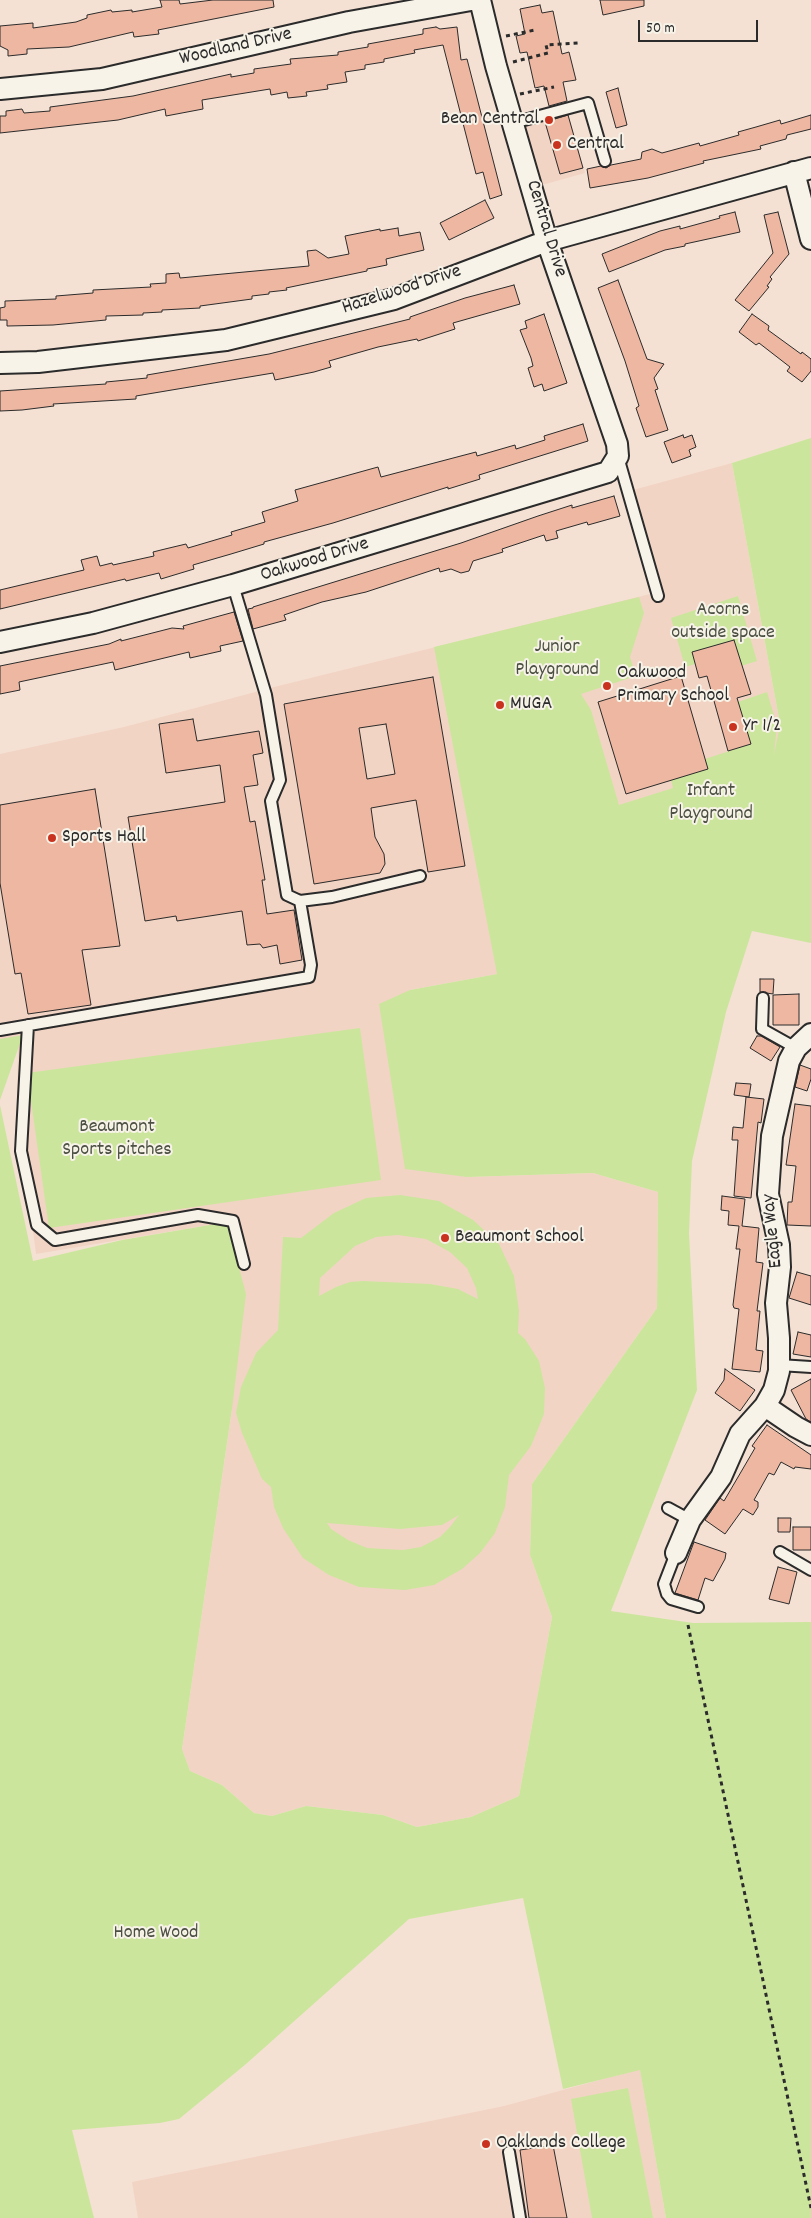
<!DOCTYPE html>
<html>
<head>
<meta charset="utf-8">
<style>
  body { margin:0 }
  #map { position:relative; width:811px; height:2218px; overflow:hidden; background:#f4e1d3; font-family:Dekko,sans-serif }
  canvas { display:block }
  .scale { position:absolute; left:638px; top:20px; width:120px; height:22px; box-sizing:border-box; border:2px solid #2b2b2b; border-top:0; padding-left:6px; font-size:15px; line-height:18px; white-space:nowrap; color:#2b2b2b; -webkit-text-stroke:4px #f7f3e8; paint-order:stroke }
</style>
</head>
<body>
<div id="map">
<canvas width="811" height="2218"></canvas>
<div class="scale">50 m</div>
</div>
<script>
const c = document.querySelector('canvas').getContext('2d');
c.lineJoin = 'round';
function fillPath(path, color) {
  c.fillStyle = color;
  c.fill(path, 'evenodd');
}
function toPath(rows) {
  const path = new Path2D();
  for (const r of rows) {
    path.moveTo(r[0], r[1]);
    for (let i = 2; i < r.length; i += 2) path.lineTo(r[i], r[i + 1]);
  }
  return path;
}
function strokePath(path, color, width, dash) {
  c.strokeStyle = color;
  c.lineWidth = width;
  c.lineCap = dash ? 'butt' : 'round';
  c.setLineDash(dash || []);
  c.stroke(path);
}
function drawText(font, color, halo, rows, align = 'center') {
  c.font = font + ' Dekko,sans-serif';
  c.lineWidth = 4;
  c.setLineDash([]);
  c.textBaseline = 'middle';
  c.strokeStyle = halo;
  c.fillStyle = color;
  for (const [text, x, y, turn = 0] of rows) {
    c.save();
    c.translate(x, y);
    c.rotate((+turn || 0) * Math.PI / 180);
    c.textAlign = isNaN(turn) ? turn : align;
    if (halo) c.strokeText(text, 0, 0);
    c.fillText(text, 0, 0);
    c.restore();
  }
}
const built = toPath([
  [567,109,585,173,542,185,524,121],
  [732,463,780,724,769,790,497,974,410,990,467,1177,593,1173,658,1192,657,1308,532,1484,530,1555,552,1617,519,1796,471,1817,417,1827,383,1815,306,1806,272,1816,254,1813,222,1785,190,1771,182,1749,232,1409,227,1222,36,1254,17,1108,18,1049,0,1051,0,754,124,727,274,687,650,594,622,493],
  [640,2069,666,2218,138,2218,132,2182,504,2106]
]);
const green = toPath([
  [811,438,811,943,752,931,726,1012,692,1161,689,1233,697,1390,611,1611,693,1623,811,1622,811,2218,666,2218,640,2070,563,2089,523,1898,409,1919,246,2064,179,2119,160,2123,72,2130,94,2218,0,2218,0,1105,33,1261,122,1240,227,1222,246,1294,232,1409,182,1749,190,1771,222,1785,254,1813,272,1816,306,1806,383,1815,417,1827,471,1817,519,1796,552,1617,530,1555,532,1484,657,1308,658,1192,593,1173,467,1177,405,1169,379,1004,410,990,497,974,434,647,639,597,644,613,630,657,636,676,581,694,591,710,619,805,673,788,671,780,708,769,705,759,751,744,738,702,767,692,777,725,774,755,780,724,732,463],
  [738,596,757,661,741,666,692,652,695,664,685,667,671,618],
  [360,1028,381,1180,49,1228,27,1073],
  [23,1035,0,1100,0,1039],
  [400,1195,439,1201,473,1220,499,1244,514,1276,519,1311,518,1333,525,1339,539,1361,545,1388,544,1414,531,1446,509,1475,505,1507,495,1533,480,1553,462,1569,434,1585,405,1590,359,1587,329,1575,303,1558,283,1528,274,1507,271,1487,262,1479,242,1433,236,1413,241,1387,256,1353,278,1330,283,1237,301,1238,334,1213,366,1198],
  [398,1235,426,1239,450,1252,467,1268,476,1288,478,1299,458,1289,430,1284,363,1281,350,1282,336,1287,319,1296,320,1278,355,1246,376,1237],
  [459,1515,450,1527,440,1537,421,1547,403,1550,367,1548,348,1540,331,1529,327,1523,400,1529,442,1525],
  [628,2088,653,2218,592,2218,571,2099]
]);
const building = toPath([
  [160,0,179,0,180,4,213,0,273,0,274,7,158,30,159,34,134,37,133,32,69,47,27,49,27,54,8,56,8,50,0,46,0,26,33,23,33,28,76,22,87,18,87,15,111,10,112,12,132,10,132,12,162,7,160,0],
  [600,0,644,0,644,6,603,15,600,0],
  [540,5,542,13,553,11,562,54,569,52,576,80,563,82,567,101,549,106,544,86,535,88,527,52,520,53,516,36,525,34,520,9,540,5],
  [436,27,440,29,457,27,461,60,467,59,502,195,490,199,483,172,476,174,443,45,414,50,415,53,384,59,384,62,365,65,365,69,345,72,347,82,327,85,328,89,306,92,307,96,288,98,287,92,271,95,270,89,202,100,203,109,166,116,165,109,118,120,0,133,0,116,6,116,6,111,22,109,24,113,50,111,50,107,133,96,231,74,231,77,254,73,254,69,291,64,290,59,338,55,338,52,368,47,368,44,423,34,423,29,436,27],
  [618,88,627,125,616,128,606,92,618,88],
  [568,115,583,168,560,174,545,122,568,115],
  [811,115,811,129,787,135,786,139,760,146,761,149,703,161,704,163,648,178,590,188,587,169,601,166,606,168,611,165,641,159,642,152,652,149,662,153,699,143,700,146,739,135,738,132,756,127,780,120,781,124,811,115],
  [485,200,494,218,449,240,440,223,485,200],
  [735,212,740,232,685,244,685,246,665,250,609,272,602,254,660,231,680,226,680,229,720,218,719,216,735,212],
  [778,212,789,254,770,277,772,279,767,286,769,287,749,311,735,300,773,253,764,215,778,212],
  [398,228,399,236,420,232,424,250,386,259,387,265,367,269,367,271,286,288,287,290,269,292,269,294,252,296,252,299,200,306,200,308,162,310,162,312,143,313,143,315,106,316,106,320,53,325,7,326,7,320,0,320,0,308,5,307,5,301,56,299,56,296,93,293,93,290,151,287,150,284,166,283,166,274,179,273,180,278,309,266,307,251,316,250,328,258,349,254,345,236,380,229,380,231,398,228],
  [618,280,647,359,664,364,654,378,658,389,655,390,668,430,646,437,636,408,639,406,625,361,598,288,618,280],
  [514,285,520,304,453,323,455,329,418,341,417,339,378,347,329,361,331,367,314,372,275,380,273,373,136,396,136,399,53,404,54,406,22,410,0,411,0,391,106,384,106,382,147,378,147,375,269,354,410,319,410,317,465,298,514,285],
  [544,314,567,383,544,391,542,384,534,387,528,368,533,366,531,358,520,330,527,328,525,321,544,314],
  [752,314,769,326,768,330,801,354,802,352,811,359,811,371,802,382,787,371,790,367,759,343,756,345,739,332,752,314],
  [583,424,588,441,479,475,480,479,448,489,448,487,333,523,264,542,264,544,231,554,193,565,194,569,161,579,159,573,126,581,125,579,0,609,0,590,84,570,81,560,97,556,100,566,112,563,113,565,154,556,153,552,165,549,186,544,188,548,232,535,231,532,265,522,262,512,298,501,295,490,378,467,381,477,476,452,477,456,515,445,516,449,545,440,544,436,583,424],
  [683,435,684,438,692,435,696,447,689,450,691,456,672,463,664,442,683,435],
  [614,496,620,516,588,525,587,522,556,531,558,538,546,541,544,535,502,549,503,552,473,561,469,571,461,573,451,569,440,572,439,568,366,592,322,602,284,615,286,620,253,629,248,609,253,608,253,607,461,543,538,516,572,505,572,508,614,496],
  [234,612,243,641,220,646,221,651,190,658,189,652,115,670,113,662,19,682,20,690,0,694,0,666,109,644,121,639,121,641,172,628,184,629,183,626,234,612],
  [734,640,751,694,737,698,751,744,728,751,707,676,699,678,692,652,734,640],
  [681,676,708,769,626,794,598,702,681,676],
  [433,677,465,866,428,872,416,800,371,808,375,837,384,854,385,864,380,873,314,884,284,704,433,677],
  [386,724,395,774,367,779,359,728,386,724],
  [193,719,197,741,259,731,263,753,253,755,258,785,244,787,250,822,255,821,265,880,262,880,267,914,294,910,302,960,280,964,277,945,263,948,260,944,247,945,242,911,177,921,176,916,145,921,128,817,225,802,220,765,166,773,159,724,193,719],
  [95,789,120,946,82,950,91,1005,28,1014,21,973,15,974,0,883,0,805,95,789],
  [760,979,774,979,773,994,760,992,760,979],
  [799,994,799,1025,773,1025,773,995,799,994],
  [757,1036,761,1036,780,1047,771,1061,750,1048,757,1036],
  [800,1065,811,1069,811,1079,807,1091,795,1087,800,1065],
  [736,1083,751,1084,749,1097,734,1095,736,1083],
  [746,1097,764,1099,761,1123,758,1122,751,1198,734,1196,738,1140,732,1140,733,1127,743,1128,746,1097],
  [795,1104,811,1106,811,1226,787,1225,788,1202,792,1202,796,1166,786,1165,795,1104],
  [722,1196,745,1199,742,1226,759,1228,756,1262,763,1263,757,1311,760,1311,756,1350,763,1351,760,1372,732,1369,739,1309,734,1308,733,1305,740,1249,736,1249,739,1226,728,1225,729,1211,721,1210,722,1196],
  [797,1272,811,1276,811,1305,789,1298,797,1272],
  [798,1332,811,1335,811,1357,793,1354,798,1332],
  [725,1369,755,1390,740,1411,715,1393,724,1380,725,1369],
  [811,1379,811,1422,806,1419,791,1390,811,1379],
  [767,1425,811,1455,811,1469,795,1467,794,1469,781,1462,774,1475,769,1473,754,1500,758,1502,758,1507,753,1515,743,1509,725,1534,705,1520,720,1498,724,1501,755,1448,752,1446,767,1425],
  [778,1518,791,1518,790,1532,778,1532,778,1518],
  [793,1527,811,1527,811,1550,793,1550,793,1527],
  [694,1542,726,1553,725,1559,713,1581,705,1578,698,1600,675,1593,694,1542],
  [778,1567,797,1572,789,1604,769,1599,778,1567],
  [553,2145,567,2218,529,2218,520,2150,553,2145]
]);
const path = toPath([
  [506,36,535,30],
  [513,62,548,53,546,45,578,43],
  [520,94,554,87],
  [688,1625,811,2208]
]);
const lane = toPath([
  [513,123,588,103,605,161],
  [618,457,658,596],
  [233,585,266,695,280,780,271,801,287,895,300,901,332,897,420,876],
  [763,998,762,1029,796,1048],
  [28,1025,21,1151,37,1225,55,1240,198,1215,233,1221,244,1264],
  [0,1030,309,977,311,965,300,901],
  [779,1365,811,1367],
  [668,1508,690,1520],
  [780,1552,811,1570],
  [676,1553,664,1584,667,1594,671,1599,698,1607],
  [509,2152,520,2218]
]);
const street = toPath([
  [0,89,102,79,349,22,471,0],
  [794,172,811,239],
  [0,363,38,362,226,340,394,299,547,241,811,168],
  [0,642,93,623,233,585,608,472,618,456,617,444,547,241,496,66,480,0],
  [765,1406,796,1427,811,1435],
  [676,1553,690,1520,721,1477,740,1434,765,1406,774,1390,779,1371,779,1338,776,1303,780,1267,779,1245,768,1194,772,1136,789,1061,796,1048,811,1034]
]);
const markers = [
  [549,120,5,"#c8321e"],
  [557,145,5,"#c8321e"],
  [607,686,5,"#c8321e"],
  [500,705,5,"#c8321e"],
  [733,727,5,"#c8321e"],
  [52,838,5,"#c8321e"],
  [445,1238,5,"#c8321e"],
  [486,2144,5,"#c8321e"]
];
const streetNames = [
  ["Woodland Drive",236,48,-13],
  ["Central Drive",545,229,73],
  ["Hazelwood Drive",402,291,-18],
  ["Oakwood Drive",315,561,-17],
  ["Eagle Way",774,1231,-96]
];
const poiNames = [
  ["Bean Central",539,120,"right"],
  ["Central",567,145],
  ["Oakwood",617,674],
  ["Primary School",617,697],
  ["MUGA",510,705],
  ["Yr 1/2",743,727],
  ["Sports Hall",62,838],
  ["Beaumont School",455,1238],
  ["Oaklands College",496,2144]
];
const parkNames = [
  ["Acorns",723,611],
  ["outside space",723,634],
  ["Junior",557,648],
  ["Playground",557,671],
  ["Infant",711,792],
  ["Playground",711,815],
  ["Beaumont",117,1128],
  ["Sports pitches",117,1151],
  ["Home Wood",156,1934]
];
fillPath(built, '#f2d4c4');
fillPath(green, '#cbe69c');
fillPath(building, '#edb7a1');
strokePath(building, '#2b2b2b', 1);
strokePath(lane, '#2b2b2b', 14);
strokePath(street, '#2b2b2b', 24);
strokePath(path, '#2b2b2b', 3, [4, 4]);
strokePath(lane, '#f7f3e8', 10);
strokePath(street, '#f7f3e8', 20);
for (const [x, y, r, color] of markers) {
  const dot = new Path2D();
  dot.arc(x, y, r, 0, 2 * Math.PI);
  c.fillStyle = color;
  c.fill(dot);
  strokePath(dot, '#f7f3e8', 2);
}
drawText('20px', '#2b2b2b', '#f7f3e8', streetNames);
drawText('20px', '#2b2b2b', '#f7f3e8', poiNames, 'left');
drawText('20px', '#4b5042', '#f7f3e8', parkNames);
</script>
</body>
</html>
